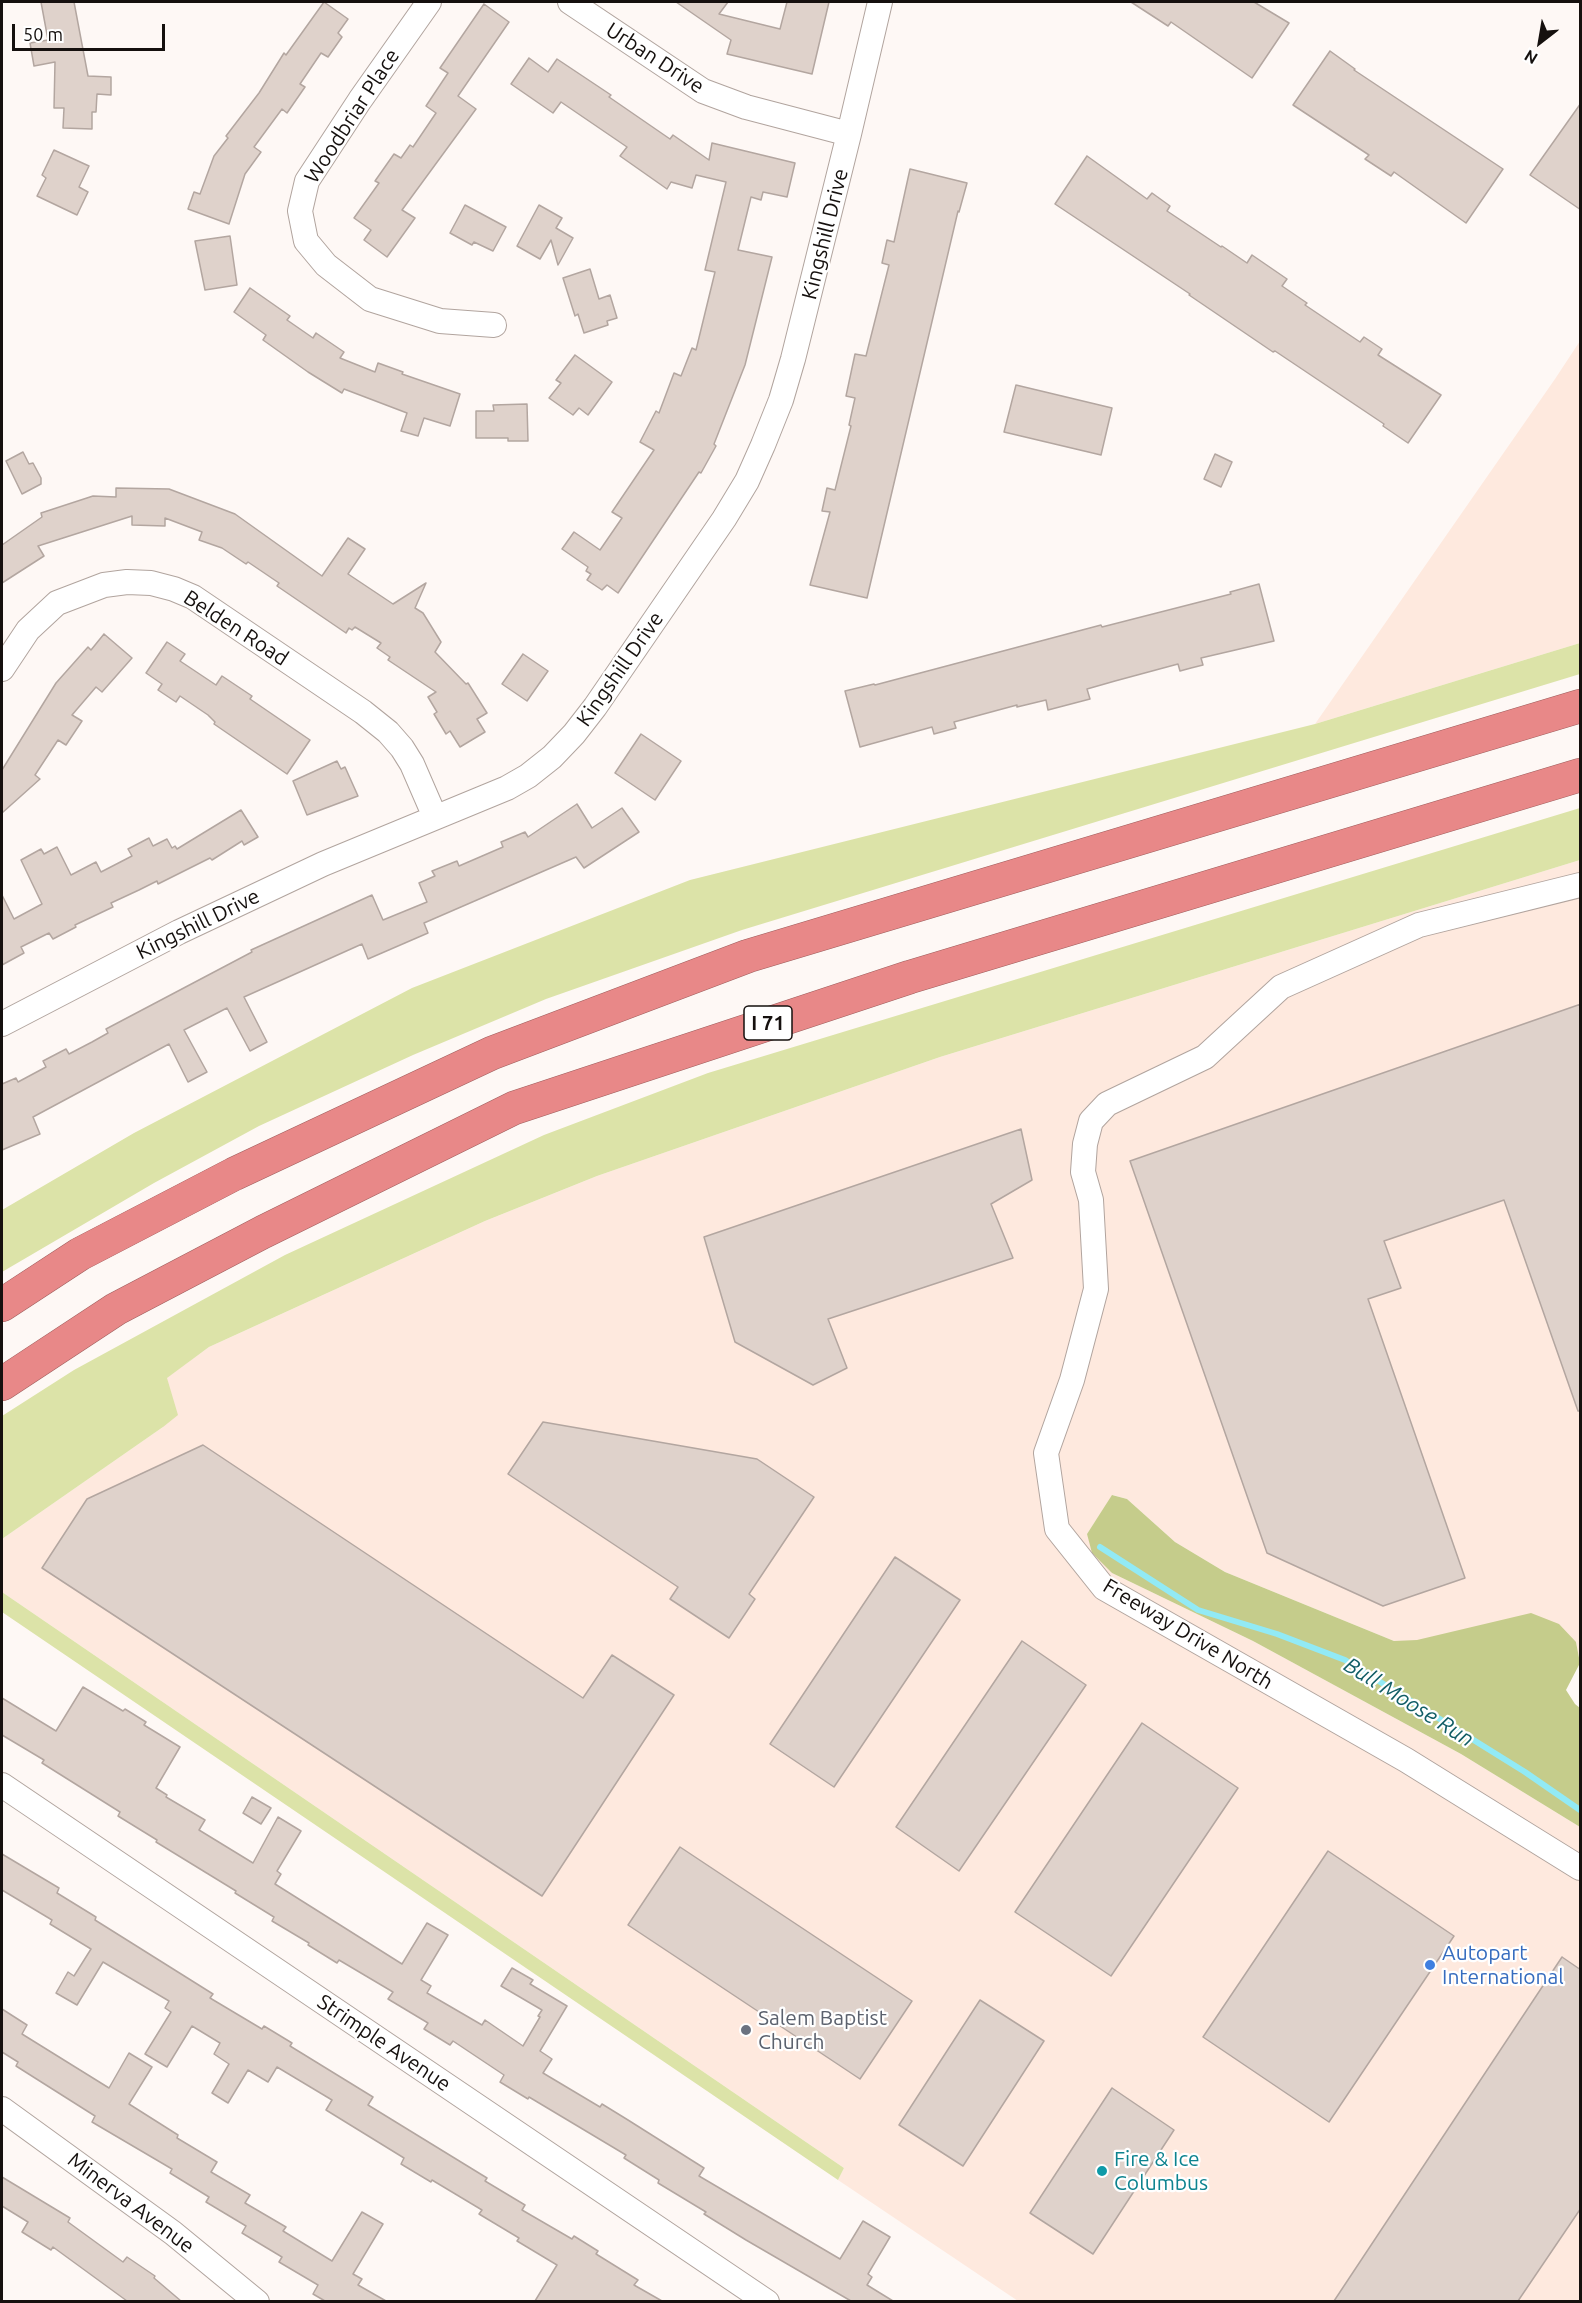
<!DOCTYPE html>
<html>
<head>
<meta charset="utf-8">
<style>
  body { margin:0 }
  #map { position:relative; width:1582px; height:2303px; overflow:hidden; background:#fef8f5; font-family:Ubuntu,sans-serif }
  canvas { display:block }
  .frame { position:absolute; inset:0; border:3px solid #15100e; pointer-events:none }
  .north { position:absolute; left:1510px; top:12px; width:60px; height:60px; -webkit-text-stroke:4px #fff; paint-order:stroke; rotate:211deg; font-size:16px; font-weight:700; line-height:24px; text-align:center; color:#15100e }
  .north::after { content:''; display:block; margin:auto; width:21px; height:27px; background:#15100e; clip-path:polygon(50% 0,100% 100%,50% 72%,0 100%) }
  .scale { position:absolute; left:12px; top:24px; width:153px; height:27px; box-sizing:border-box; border:3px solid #15100e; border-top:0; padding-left:8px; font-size:18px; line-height:21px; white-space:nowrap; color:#15100e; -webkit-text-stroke:4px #fff; paint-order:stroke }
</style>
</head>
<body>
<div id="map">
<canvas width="1582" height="2303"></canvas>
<div class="frame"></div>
<div class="north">N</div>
<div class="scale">50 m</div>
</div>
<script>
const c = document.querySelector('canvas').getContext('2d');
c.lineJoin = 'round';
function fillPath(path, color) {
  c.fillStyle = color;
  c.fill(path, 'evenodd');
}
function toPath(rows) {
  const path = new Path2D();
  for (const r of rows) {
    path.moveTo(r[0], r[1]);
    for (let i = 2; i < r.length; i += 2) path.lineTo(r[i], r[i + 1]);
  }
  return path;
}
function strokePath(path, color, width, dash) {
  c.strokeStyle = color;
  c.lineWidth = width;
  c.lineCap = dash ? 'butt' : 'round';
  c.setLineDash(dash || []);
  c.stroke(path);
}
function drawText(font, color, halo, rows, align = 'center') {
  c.font = font + ' Ubuntu,sans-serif';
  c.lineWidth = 4.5;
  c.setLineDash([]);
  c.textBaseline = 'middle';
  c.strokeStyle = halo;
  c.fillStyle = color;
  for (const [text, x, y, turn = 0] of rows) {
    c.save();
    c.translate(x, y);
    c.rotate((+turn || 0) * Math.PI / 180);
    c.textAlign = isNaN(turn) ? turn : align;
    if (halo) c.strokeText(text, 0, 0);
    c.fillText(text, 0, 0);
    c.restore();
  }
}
const built = toPath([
  [1580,341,1580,643,1315,724,1555,379],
  [1580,860,1580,1663,1576,1642,1394,1641,1225,1572,1175,1542,1127,1499,1113,1495,1087,1534,1112,1573,1253,1641,1461,1754,1580,1827,1580,2301,1018,2301,838,2180,844,2168,2,1592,2,1539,163,1427,166,1378,209,1347,485,1221,597,1176,940,1057]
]);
const green = toPath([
  [1580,643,1580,674,742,930,546,999,413,1055,259,1126,154,1183,2,1272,2,1210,134,1133,412,988,690,880,1315,724],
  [1580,808,1580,860,940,1057,597,1176,485,1221,209,1347,167,1378,178,1415,163,1427,2,1539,2,1416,74,1370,285,1255,544,1135,708,1073],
  [2,1592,844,2168,838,2180,2,1612]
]);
const forest = toPath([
  [1112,1495,1127,1499,1175,1542,1225,1572,1394,1641,1417,1640,1531,1613,1559,1624,1576,1642,1580,1663,1566,1690,1575,1704,1580,1708,1580,1827,1461,1754,1253,1641,1112,1573,1092,1553,1087,1534]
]);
const stream = toPath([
  [1100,1547,1198,1610,1277,1634,1345,1660,1525,1772,1580,1810]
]);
const building = toPath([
  [41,2,74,2,88,76,111,77,111,95,97,94,96,112,92,112,92,129,63,128,64,108,54,108,55,62,34,66,30,43,48,40,41,2],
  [324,2,348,19,338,33,342,37,328,57,321,53,300,84,305,87,287,113,282,109,254,147,261,152,245,174,229,224,188,209,194,192,200,194,214,156,228,138,226,136,259,93,284,53,286,55,324,2],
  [676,2,728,2,719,14,780,29,787,2,829,2,812,74,727,54,731,40,676,2],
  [1131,2,1254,2,1289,23,1252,78,1171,22,1168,26,1131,2],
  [484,4,509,22,458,96,476,109,402,210,415,218,387,257,364,240,371,230,354,218,379,183,375,181,394,154,401,158,410,145,413,147,436,113,426,106,448,73,440,68,484,4],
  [1330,51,1355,69,1354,70,1503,169,1466,223,1394,172,1391,176,1365,159,1369,155,1293,105,1330,51],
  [529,58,548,72,557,59,611,95,609,97,670,139,673,135,709,160,712,143,795,163,787,197,763,192,761,200,751,197,738,250,772,257,745,365,714,444,716,446,701,473,699,472,618,593,607,585,602,590,587,580,591,574,586,571,588,567,562,549,574,532,600,550,622,518,612,512,654,450,640,442,656,411,659,413,674,373,681,376,692,348,696,350,715,272,705,270,726,182,696,175,692,188,671,182,667,189,620,156,627,147,561,102,553,113,511,84,529,58],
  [1581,103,1581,210,1530,175,1581,103],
  [54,150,89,166,79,187,88,192,77,215,37,196,46,178,42,175,54,150],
  [1087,156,1147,199,1152,193,1170,206,1167,211,1221,247,1222,246,1247,263,1252,255,1287,279,1282,286,1307,303,1305,305,1360,342,1364,337,1382,349,1378,355,1441,395,1408,443,1383,426,1384,424,1275,351,1273,352,1189,295,1190,294,1055,204,1087,156],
  [910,169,967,183,959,212,958,211,867,598,810,585,830,512,822,511,827,488,835,490,851,426,849,425,855,398,846,396,855,354,866,356,889,265,882,263,887,240,894,242,910,169],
  [465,205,506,227,493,251,474,242,472,245,450,233,465,205],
  [539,205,562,218,556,228,573,238,558,265,551,240,540,259,517,246,539,205],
  [230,236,237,285,205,290,195,241,230,236],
  [590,269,599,299,610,295,617,318,607,321,608,325,584,333,578,314,575,316,563,278,590,269],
  [250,288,290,316,287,320,313,338,316,333,344,352,340,358,375,372,378,363,403,372,402,374,460,394,450,426,424,418,418,436,401,431,407,413,344,389,342,393,308,372,263,340,266,335,234,312,250,288],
  [575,355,612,382,588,415,579,408,573,415,549,398,561,383,556,380,575,355],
  [1016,385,1112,408,1101,455,1004,432,1016,385],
  [527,404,528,441,508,441,508,438,476,438,476,411,494,411,493,405,527,404],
  [23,452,29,464,33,463,41,478,41,484,22,494,6,461,23,452],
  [1215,454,1232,462,1221,487,1204,479,1215,454],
  [116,488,169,489,235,514,322,576,348,538,365,549,348,574,393,604,426,583,415,608,423,613,441,642,435,652,466,684,468,683,487,713,477,719,485,732,460,747,450,731,446,734,434,714,437,712,428,697,436,692,388,660,390,657,377,648,381,643,355,627,352,630,349,628,346,633,277,586,279,583,248,562,246,564,222,548,199,540,202,532,165,518,165,526,132,525,132,516,38,546,44,556,2,583,2,545,42,517,41,513,93,496,116,497,116,488],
  [1259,584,1274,641,1201,658,1203,665,1191,668,1180,671,1178,664,1115,681,1087,689,1090,699,1048,710,1046,700,1017,707,1017,705,954,722,956,728,934,734,932,727,860,747,845,691,874,684,875,685,1101,625,1102,627,1231,594,1230,592,1259,584],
  [104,634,132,658,102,692,96,687,72,715,82,721,66,745,58,740,35,775,40,779,2,813,2,770,56,683,88,647,91,650,104,634],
  [167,642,185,654,180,661,216,685,222,676,252,696,250,699,310,740,287,774,214,724,215,722,208,715,180,696,176,702,158,690,162,684,146,673,167,642],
  [523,654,548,671,527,701,502,684,523,654],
  [641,734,681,761,655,800,615,773,641,734],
  [337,761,341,769,345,767,358,796,307,815,293,781,337,761],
  [577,804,592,828,622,808,639,832,584,868,576,857,424,923,428,933,368,959,362,944,244,997,267,1042,250,1051,227,1008,184,1030,207,1072,188,1082,169,1044,33,1117,40,1134,2,1150,2,1084,16,1078,18,1082,46,1067,43,1061,66,1049,69,1054,92,1042,108,1033,106,1029,252,952,251,950,372,895,383,920,427,902,419,883,435,876,432,871,457,861,459,866,503,847,501,842,525,832,528,837,577,804],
  [241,810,258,837,244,845,242,841,212,860,210,858,158,884,157,881,139,890,111,903,113,907,75,925,76,927,53,939,49,933,21,947,24,953,2,965,2,895,14,919,42,904,21,860,41,849,44,854,57,847,71,875,96,862,101,872,132,856,128,849,149,838,153,846,167,839,172,848,175,846,177,849,241,810],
  [1581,1004,1581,1411,1578,1411,1504,1200,1384,1241,1401,1288,1368,1299,1465,1578,1383,1606,1267,1553,1130,1161,1581,1004],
  [1021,1129,1032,1180,991,1204,1013,1258,828,1319,847,1368,813,1385,735,1342,704,1237,1021,1129],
  [543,1422,757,1459,814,1497,749,1594,755,1599,729,1638,670,1599,678,1587,508,1474,543,1422],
  [203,1445,583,1698,612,1655,674,1695,542,1896,42,1568,87,1499,203,1445],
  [895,1557,960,1600,834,1787,770,1744,895,1557],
  [1022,1641,1086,1685,959,1871,896,1827,1022,1641],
  [83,1687,123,1711,125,1709,146,1722,144,1725,180,1747,156,1788,167,1795,166,1797,205,1820,199,1830,253,1863,278,1817,301,1831,277,1871,281,1874,275,1884,402,1964,427,1923,448,1935,421,1980,431,1986,427,1993,482,2025,485,2020,523,2046,540,2017,538,2016,542,2010,501,1986,512,1968,533,1980,530,1984,567,2006,540,2051,552,2059,543,2073,600,2107,602,2104,628,2120,704,2168,699,2176,840,2259,863,2221,890,2237,868,2274,872,2277,867,2285,893,2301,851,2301,746,2240,704,2214,706,2212,658,2183,659,2180,624,2158,626,2155,529,2097,528,2099,500,2082,504,2075,453,2041,450,2045,424,2029,428,2023,388,1999,393,1992,339,1960,337,1963,308,1945,309,1943,272,1921,274,1917,235,1893,236,1891,156,1842,157,1840,118,1816,120,1812,42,1763,44,1760,2,1735,2,1698,56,1731,83,1687],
  [1142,1723,1238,1788,1111,1976,1015,1912,1142,1723],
  [252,1797,271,1808,261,1824,243,1813,252,1797],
  [680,1847,912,2001,860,2079,628,1925,680,1847],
  [1328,1851,1454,1936,1329,2122,1203,2037,1328,1851],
  [2,1854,59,1888,57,1893,96,1917,95,1920,213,1994,210,1998,262,2029,264,2026,292,2043,290,2046,373,2097,368,2105,487,2178,485,2181,525,2205,522,2210,572,2239,574,2236,598,2251,596,2254,638,2280,634,2285,662,2301,535,2301,557,2265,517,2241,519,2238,479,2214,482,2210,432,2180,431,2182,401,2164,404,2158,326,2110,332,2100,277,2067,268,2082,248,2070,228,2103,212,2093,229,2064,214,2054,220,2043,192,2026,167,2067,145,2054,171,2012,165,2008,169,2001,103,1962,77,2005,56,1993,68,1972,74,1976,91,1949,50,1924,52,1920,2,1890,2,1854],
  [1562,1957,1581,1970,1581,2208,1518,2301,1334,2301,1562,1957],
  [980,2000,1044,2041,963,2166,899,2125,980,2000],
  [2,2009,27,2025,22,2034,109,2088,129,2053,152,2067,129,2104,178,2135,177,2138,217,2162,211,2172,250,2195,245,2203,286,2227,283,2231,332,2261,362,2212,383,2224,353,2274,362,2279,358,2285,386,2301,325,2301,313,2294,318,2285,279,2262,282,2257,242,2233,246,2226,206,2202,209,2197,170,2173,172,2169,92,2122,95,2116,16,2066,18,2062,2,2052,2,2009],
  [1112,2088,1174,2130,1093,2254,1030,2213,1112,2088],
  [2,2177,70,2218,68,2222,123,2262,127,2257,155,2276,154,2278,181,2301,127,2301,53,2247,51,2250,22,2232,28,2222,2,2206,2,2177]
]);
const street = toPath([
  [429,2,360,100,307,181,300,211,306,241,326,265,370,299,440,321,494,325],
  [570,2,703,91,746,107,849,134],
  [2,669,28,630,57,603,104,585,127,582,151,583,174,589,193,597,363,712,388,732,402,748,412,764,435,817],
  [1580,885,1419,925,1281,987,1205,1057,1107,1104,1091,1121,1085,1144,1083,1172,1091,1200,1096,1289,1072,1380,1046,1453,1057,1529,1104,1588,1406,1760,1580,1868],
  [2,1024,179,932,323,864,507,788,528,776,552,757,574,734,595,707,724,519,747,481,763,445,781,400,793,359,849,134,880,2],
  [2,1785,767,2302],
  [2,2109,173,2233,257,2302]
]);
const highway = toPath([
  [2,1305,80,1254,234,1174,492,1053,748,956,1580,706],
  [2,1384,116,1309,263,1232,514,1108,910,977,1580,775]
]);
const markers = [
  [1430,1965,6,"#3f7fe0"],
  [746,2030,6,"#6b7280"],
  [1102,2171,6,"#0f9aa8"]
];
const shields = [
  [768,1023,48]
];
const shieldNames = [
  ["I 71",768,1023]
];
const streetNames = [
  ["Urban Drive",655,58,33],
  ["Woodbriar Place",352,116,-57],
  ["Kingshill Drive",825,234,-76],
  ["Belden Road",236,628,33],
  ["Kingshill Drive",620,669,-55],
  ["Kingshill Drive",198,924,-26],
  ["Freeway Drive North",1188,1634,31],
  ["Strimple Avenue",384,2043,34],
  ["Minerva Avenue",131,2203,37]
];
const shopNames = [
  ["Autopart",1442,1953],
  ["International",1442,1977]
];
const worshipNames = [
  ["Salem Baptist",758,2018],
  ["Church",758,2042]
];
const cultureNames = [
  ["Fire & Ice",1114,2159],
  ["Columbus",1114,2183]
];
const waterNames = [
  ["Bull Moose Run",1409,1702,32]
];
fillPath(built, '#fee9de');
fillPath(green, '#dce3a8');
fillPath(forest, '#c5cc8b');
strokePath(stream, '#92eaf5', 6);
fillPath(building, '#dfd2cb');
strokePath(building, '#b3a6a0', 1.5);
strokePath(street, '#b1a49e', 26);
strokePath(highway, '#9e5e5d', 34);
strokePath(street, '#fff', 24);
strokePath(highway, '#e88888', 33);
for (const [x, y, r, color] of markers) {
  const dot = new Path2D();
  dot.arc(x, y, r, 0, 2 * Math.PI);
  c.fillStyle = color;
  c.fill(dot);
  strokePath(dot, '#fff', 2);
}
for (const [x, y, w] of shields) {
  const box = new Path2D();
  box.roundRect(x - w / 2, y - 17, w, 34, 4.5);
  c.fillStyle = '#fff';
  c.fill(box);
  strokePath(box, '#15100e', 1.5);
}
drawText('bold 20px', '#15100e', null, shieldNames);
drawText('21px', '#15100e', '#fff', streetNames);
drawText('21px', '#366cbe', '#fff', shopNames, 'left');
drawText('21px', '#5b616d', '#fff', worshipNames, 'left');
drawText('21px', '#0d838f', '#fff', cultureNames, 'left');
drawText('italic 22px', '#125e66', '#fff', waterNames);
</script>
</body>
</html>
